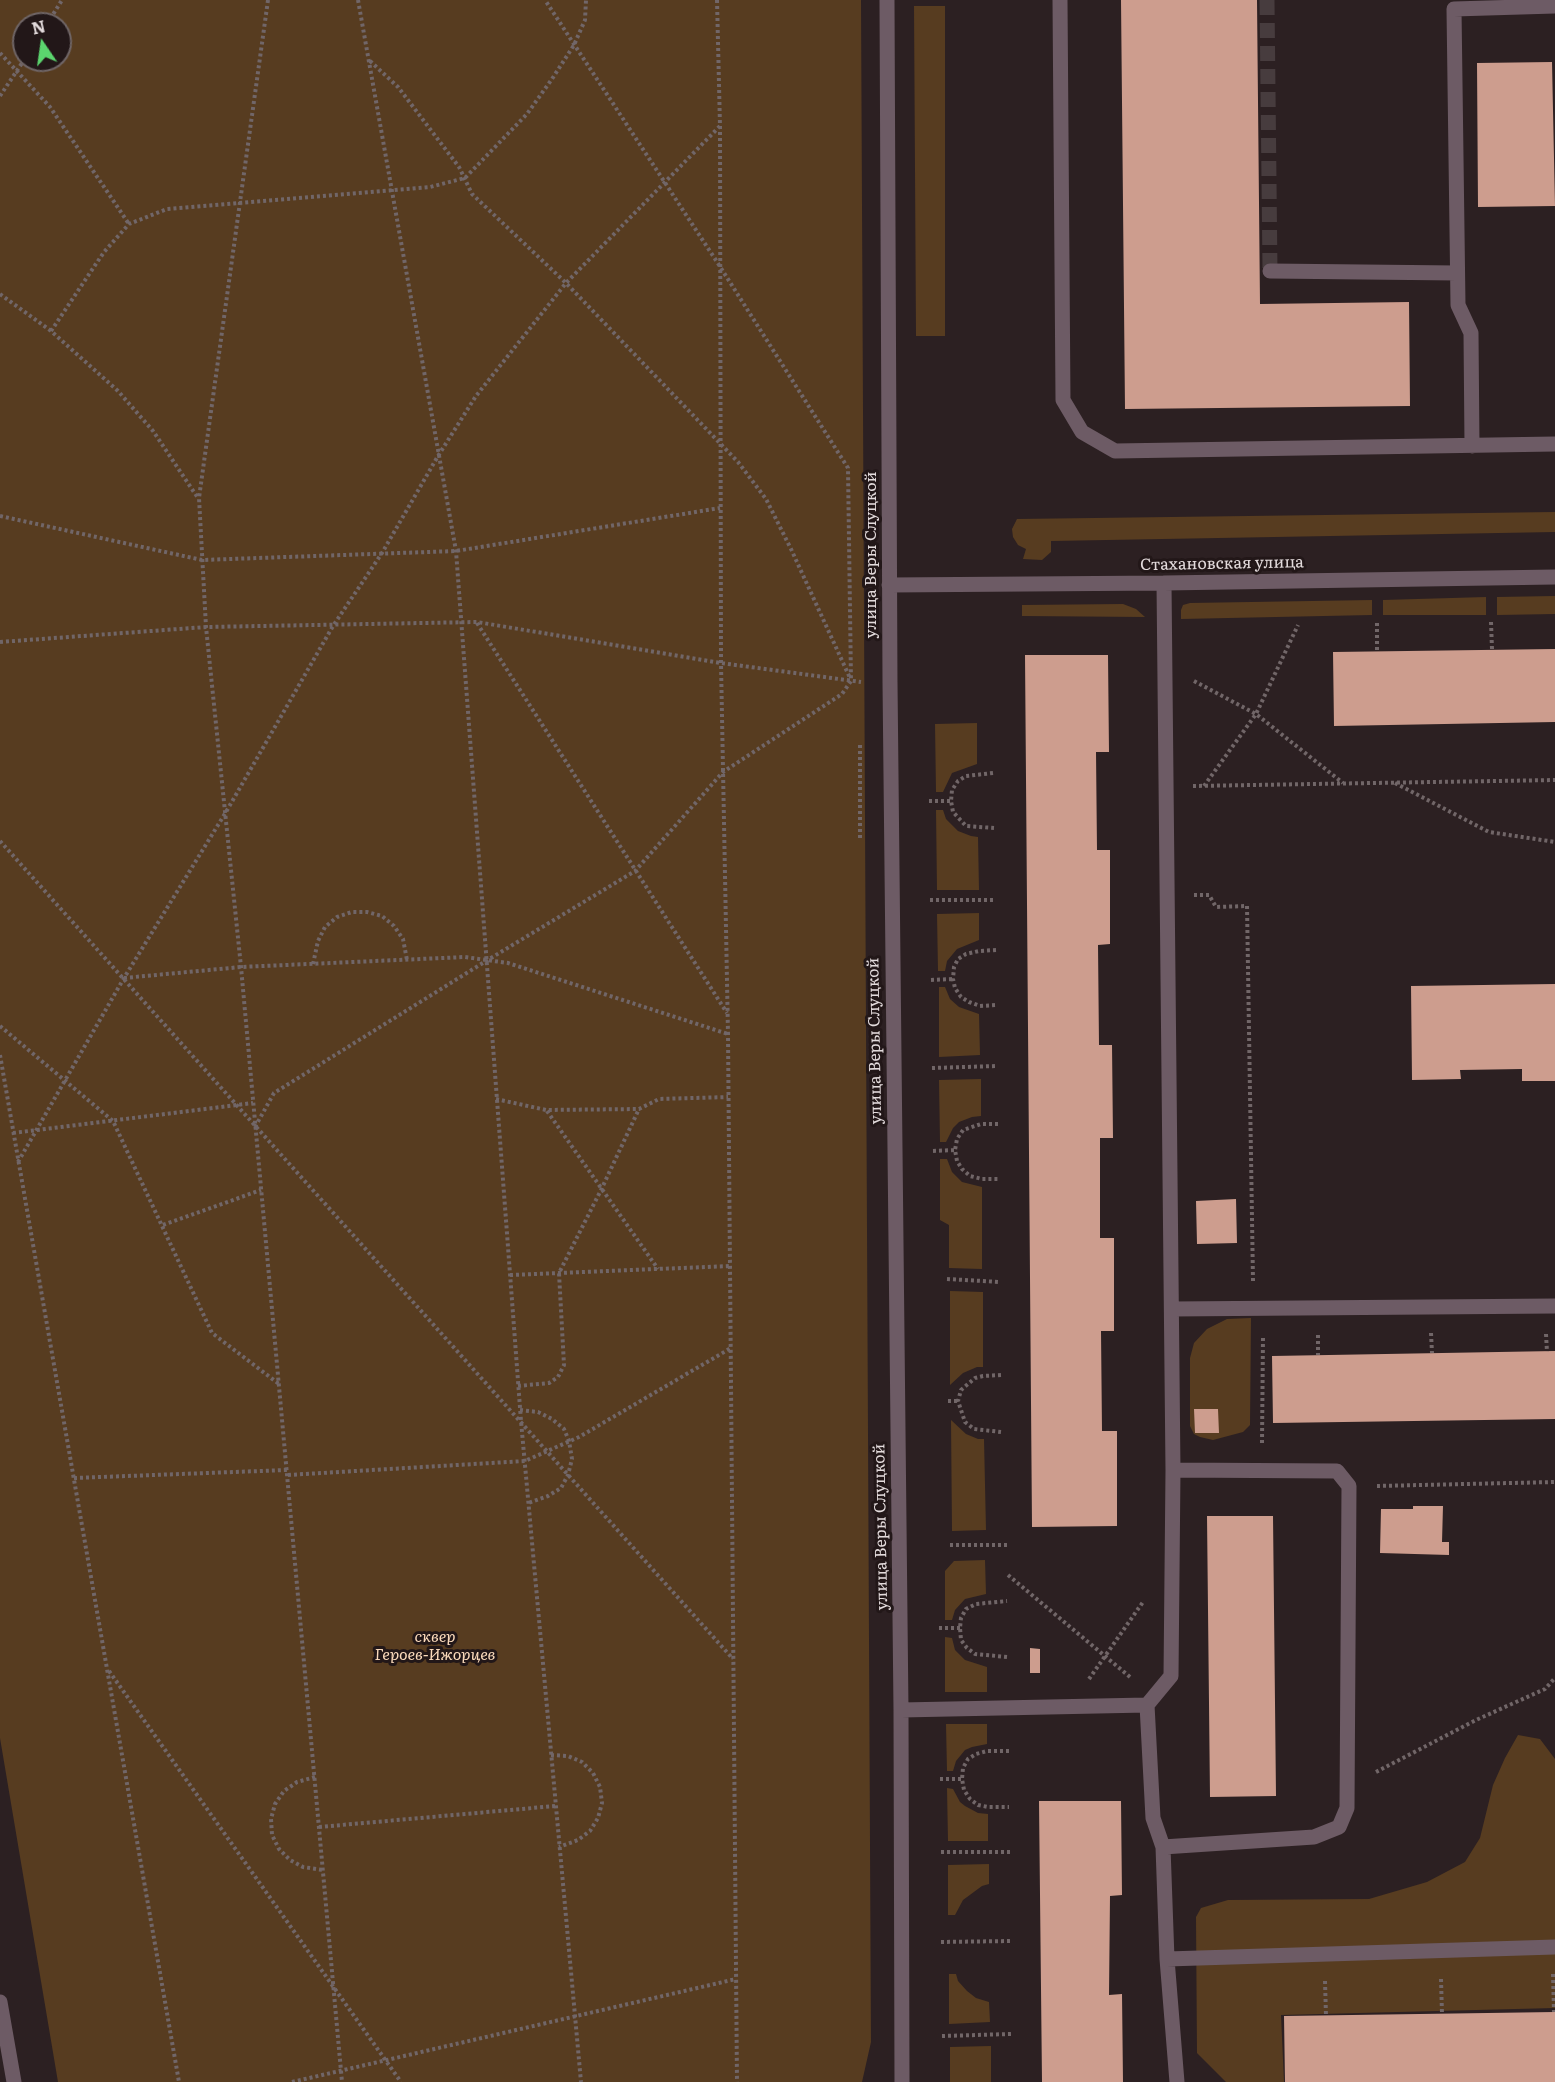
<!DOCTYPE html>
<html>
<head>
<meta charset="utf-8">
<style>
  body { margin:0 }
  #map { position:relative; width:1555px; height:2082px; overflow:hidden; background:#2c2022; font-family:Literata,serif }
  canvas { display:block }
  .north { position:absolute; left:12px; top:12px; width:60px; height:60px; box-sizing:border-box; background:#221718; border:2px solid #6f6566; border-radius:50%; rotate:347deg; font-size:16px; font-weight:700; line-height:24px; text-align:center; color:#e3dbdc }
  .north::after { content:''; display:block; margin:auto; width:21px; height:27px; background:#5bd56e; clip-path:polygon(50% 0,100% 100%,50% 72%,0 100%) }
</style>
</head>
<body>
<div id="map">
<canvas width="1555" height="2082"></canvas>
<div class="north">N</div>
</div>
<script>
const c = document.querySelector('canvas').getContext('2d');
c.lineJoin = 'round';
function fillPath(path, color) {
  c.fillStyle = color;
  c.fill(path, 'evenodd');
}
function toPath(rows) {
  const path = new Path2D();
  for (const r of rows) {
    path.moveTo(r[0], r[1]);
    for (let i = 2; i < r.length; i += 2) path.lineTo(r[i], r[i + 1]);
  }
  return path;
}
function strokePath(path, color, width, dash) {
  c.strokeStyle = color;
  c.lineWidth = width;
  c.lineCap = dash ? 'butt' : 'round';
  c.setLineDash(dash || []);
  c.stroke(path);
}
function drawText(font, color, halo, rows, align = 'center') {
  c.font = font + ' Literata,serif';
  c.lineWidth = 6;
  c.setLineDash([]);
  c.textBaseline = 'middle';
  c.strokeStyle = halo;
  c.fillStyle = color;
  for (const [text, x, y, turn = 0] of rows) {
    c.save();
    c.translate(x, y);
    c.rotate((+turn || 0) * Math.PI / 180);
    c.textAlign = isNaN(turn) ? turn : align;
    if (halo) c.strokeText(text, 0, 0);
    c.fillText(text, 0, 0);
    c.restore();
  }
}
const green = toPath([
  [0,0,861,0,871,2042,862,2082,58,2082,0,1738],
  [24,24,60,24,60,60,24,60],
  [914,6,945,6,945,336,916,336],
  [1555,512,1555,532,1051,541,1051,552,1042,560,1023,559,1026,549,1018,545,1013,537,1012,529,1017,519],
  [1555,596,1555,614,1497,615,1497,597],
  [1486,597,1486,615,1383,615,1383,600],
  [1372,600,1372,615,1181,619,1181,610,1183,605,1190,603],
  [1123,604,1136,609,1145,617,1022,616,1022,605],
  [977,723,977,764,952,773,943,792,936,792,935,724],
  [936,810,943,810,946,819,958,831,971,836,978,837,979,890,937,890],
  [979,913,979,940,957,949,947,961,945,971,938,971,937,914],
  [939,987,945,987,950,999,959,1007,979,1014,980,1055,939,1057],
  [981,1079,981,1116,972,1117,959,1122,953,1128,946,1142,940,1142,939,1080],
  [940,1159,947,1159,952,1172,962,1182,982,1187,982,1269,949,1268,949,1225,940,1220],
  [950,1291,983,1292,983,1367,977,1367,963,1373,950,1385],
  [1251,1318,1250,1425,1243,1432,1213,1440,1200,1437,1194,1434,1190,1426,1190,1358,1194,1343,1207,1329,1227,1319],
  [951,1420,966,1434,978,1439,984,1439,986,1530,952,1531],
  [985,1560,986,1594,965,1599,955,1610,952,1620,945,1620,945,1571,954,1561],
  [945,1637,952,1638,955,1650,965,1660,987,1667,987,1692,945,1692],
  [946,1724,987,1724,987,1744,972,1747,965,1750,956,1761,953,1771,947,1771],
  [1518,1735,1540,1739,1555,1759,1555,2008,1281,2015,1284,2082,1226,2082,1197,2053,1196,1917,1201,1908,1228,1900,1369,1899,1427,1882,1465,1862,1480,1838,1493,1785,1505,1758],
  [947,1788,953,1789,960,1802,965,1806,978,1813,988,1814,988,1841,948,1841],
  [989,1864,989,1884,982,1886,963,1900,955,1915,948,1915,948,1865],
  [949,1974,956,1974,958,1981,967,1991,976,1998,989,2002,990,2022,949,2024],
  [991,2046,991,2082,950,2082,950,2047]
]);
const building = toPath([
  [1121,0,1257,0,1260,304,1409,302,1410,406,1125,409],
  [1552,62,1555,206,1478,207,1477,63],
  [1555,649,1555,722,1334,726,1333,652],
  [1025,655,1108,655,1109,752,1096,752,1097,850,1110,850,1110,944,1098,945,1099,1045,1112,1045,1113,1138,1100,1138,1100,1238,1114,1238,1114,1331,1101,1331,1102,1431,1117,1431,1117,1526,1032,1527],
  [1555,984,1555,1081,1522,1081,1522,1069,1460,1070,1461,1079,1412,1080,1411,986],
  [1236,1199,1237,1243,1197,1244,1196,1201],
  [1555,1351,1555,1419,1273,1423,1272,1356],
  [1194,1409,1218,1409,1219,1433,1195,1433],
  [1413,1506,1443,1506,1442,1542,1449,1542,1449,1555,1380,1553,1381,1509,1413,1509],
  [1207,1516,1273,1516,1276,1796,1210,1797],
  [1030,1648,1040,1649,1040,1673,1030,1673],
  [1039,1801,1121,1801,1122,1895,1110,1896,1109,1995,1122,1994,1123,2082,1042,2082],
  [1555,2012,1555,2082,1285,2082,1284,2016]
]);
const minorTunnel = toPath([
  [1267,0,1270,271]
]);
const path = toPath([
  [268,0,199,498,206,627,241,967,342,2082],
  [358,0,456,551,521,1421,581,2082],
  [717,0,720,126,721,663,728,1034,737,2082],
  [47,24,62,0],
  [0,53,50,107,129,224],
  [370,61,398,87,459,167,472,194,566,283,738,462,766,499,791,549,850,678],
  [0,96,24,60],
  [0,294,51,331,118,391,153,431,198,498],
  [51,331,104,252,129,224,167,209,430,187,465,178,527,114,552,79,574,45,585,20,586,0],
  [0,516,202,560,456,551,720,508],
  [1491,622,1492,649],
  [477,623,727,1013],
  [1377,623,1377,652],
  [0,642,206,627,477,622,721,663,861,682],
  [1194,681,1256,714,1343,783],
  [860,745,860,841],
  [993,773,966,776,958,781,952,790,951,801,953,812,966,826,994,828],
  [1395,783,1489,832,1555,842],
  [1193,786,1555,780],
  [1204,786,1256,714,1298,625],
  [929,801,951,801],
  [0,841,733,1659],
  [1194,895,1209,895,1216,907,1247,906,1253,1281],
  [930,900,995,900],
  [996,950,979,951,966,954,958,959,954,967,953,979,955,988,961,997,969,1002,980,1006,997,1005],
  [313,964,318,941,325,927,337,917,352,912,367,912,382,916,394,926,403,939,407,960],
  [124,978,241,967,465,957,508,963,728,1034],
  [931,980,953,979],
  [0,1026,113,1121,212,1333,279,1384],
  [0,1055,179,2082],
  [932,1068,997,1066],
  [496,1099,546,1110,639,1109,659,1099,728,1097],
  [547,1111,658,1269],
  [998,1124,981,1124,963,1130,957,1139,955,1150,957,1161,962,1169,970,1176,982,1179,999,1179],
  [255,1127,274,1093,486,961,635,871,723,772,842,694,851,681,848,468,719,265,545,0],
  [13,1133,253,1103],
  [933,1151,955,1150],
  [18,1162,124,978,226,812,333,626,382,553,438,456,476,396,566,283,720,126],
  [163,1225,261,1190],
  [510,1275,730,1266],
  [947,1279,1000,1282],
  [1431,1333,1432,1353],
  [1546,1334,1547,1352],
  [1318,1335,1318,1355],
  [1001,1375,983,1376,975,1378,961,1390,958,1401,965,1422,974,1429,1001,1432],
  [518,1386,549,1383,558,1377,564,1365,559,1273,601,1190,639,1109],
  [948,1401,958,1401],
  [520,1410,538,1412,552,1419,564,1429,569,1441,572,1459,568,1475,561,1488,548,1496,528,1503],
  [1262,1443,1263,1336],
  [288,1475,525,1461,579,1437,731,1348],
  [74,1478,287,1470],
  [1377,1486,1555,1482],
  [950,1545,1007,1545],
  [1008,1575,1130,1677],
  [939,1628,960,1628],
  [1007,1657,975,1654,967,1648,961,1640,960,1628,961,1618,966,1609,976,1604,1007,1601],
  [109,1671,401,2082],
  [1089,1679,1143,1602],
  [1009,1751,987,1751,976,1754,968,1759,963,1768,962,1779,964,1790,970,1799,978,1805,988,1807,1009,1807],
  [551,1755,568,1756,582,1762,593,1773,600,1787,602,1803,598,1818,590,1831,578,1840,559,1847],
  [1376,1772,1476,1720,1545,1689,1555,1678],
  [315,1777,297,1782,284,1791,275,1804,271,1819,272,1835,279,1849,290,1860,303,1867,323,1870],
  [940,1779,962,1779],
  [319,1827,555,1806],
  [941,1852,1010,1852],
  [941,1942,1011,1941],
  [1553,1974,1554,2012],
  [1441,1979,1442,2014],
  [1325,1981,1326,2016],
  [942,2036,1011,2034],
  [292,2082,736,1979]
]);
const minor = toPath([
  [887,0,890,682,901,1710,902,2082],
  [1060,0,1063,400,1082,432,1115,451,1555,444],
  [1270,271,1457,273],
  [1472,446,1471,333,1458,305,1454,9,1555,6],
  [889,585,1164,583,1555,577],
  [1172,1309,1555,1306],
  [1173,1470,1171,1676,1147,1705,1153,1818,1163,1847,1167,1959,1177,2082],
  [901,1710,1147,1705],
  [1163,1847,1314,1837,1339,1827,1347,1808,1349,1486,1337,1471,1173,1470,1164,583],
  [1167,1959,1555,1947],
  [0,2002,14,2082]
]);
const streetNames = [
  ["улица Веры Слуцкой",871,555,-90],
  ["Стахановская улица",1222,564,-1],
  ["улица Веры Слуцкой",875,1041,-91],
  ["улица Веры Слуцкой",881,1527,-91]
];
const parkNames = [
  ["сквер",435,1637],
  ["Героев-Ижорцев",435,1655]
];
fillPath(green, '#573c20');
fillPath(building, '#cd9d8e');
strokePath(minorTunnel, '#473c3e', 15, [15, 8]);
strokePath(path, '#716668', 4, [3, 3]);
strokePath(minor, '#6d5b65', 15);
drawText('16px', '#e3dbdc', '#221718', streetNames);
drawText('italic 16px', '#fbdabb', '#221718', parkNames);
</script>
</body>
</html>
